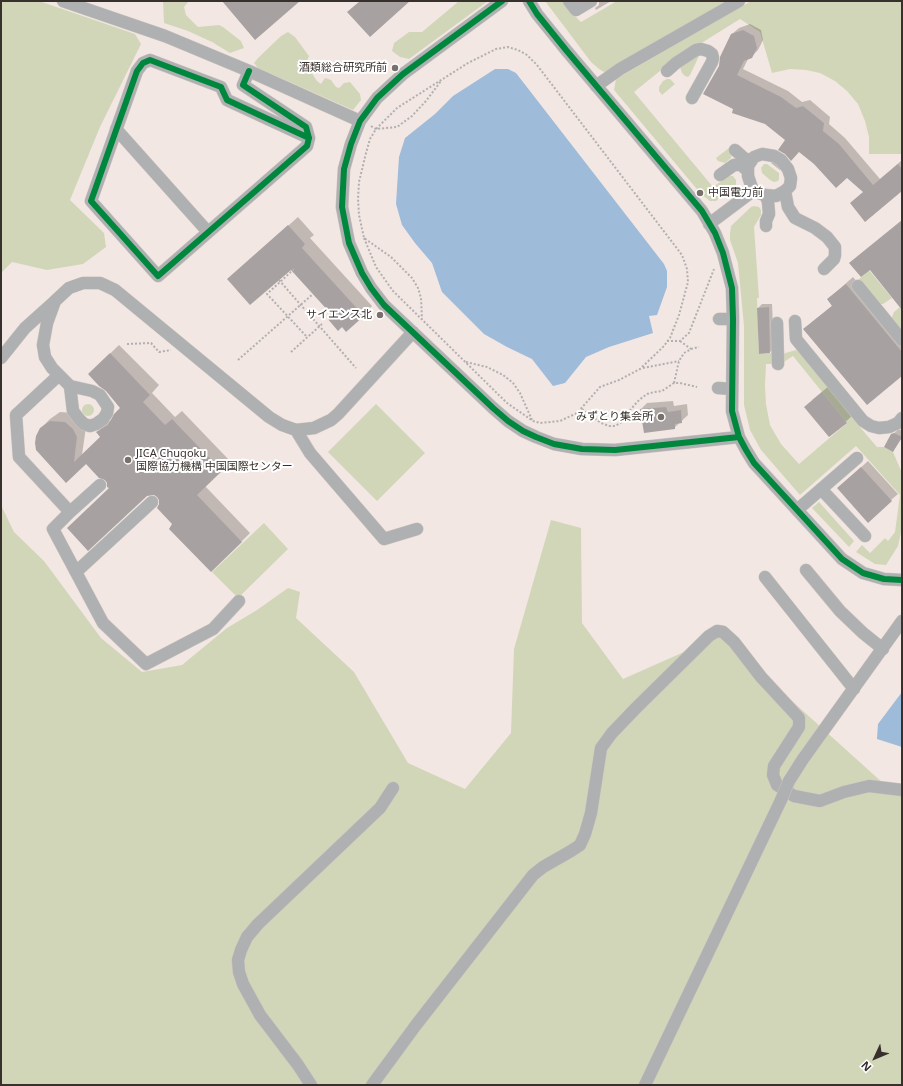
<!DOCTYPE html>
<html>
<head>
<meta charset="utf-8">
<style>
  body { margin:0 }
  #map { position:relative; width:903px; height:1086px; overflow:hidden; background:#f2e7e2; font-family:"Noto Sans",sans-serif }
  canvas { display:block }
  .frame { position:absolute; inset:0; border:2px solid #38302c; pointer-events:none }
  .north { position:absolute; left:855px; top:1038px; width:40px; height:40px; -webkit-text-stroke:3px #fff; paint-order:stroke; rotate:226deg; font-size:11px; font-weight:700; line-height:16px; text-align:center; color:#38302c }
  .north::after { content:''; display:block; margin:auto; width:14px; height:18px; background:#38302c; clip-path:polygon(50% 0,100% 100%,50% 72%,0 100%) }
</style>
</head>
<body>
<div id="map">
<canvas width="903" height="1086"></canvas>
<div class="frame"></div>
<div class="north">N</div>
</div>
<script>
const c = document.querySelector('canvas').getContext('2d');
c.lineJoin = 'round';
function fillPath(path, color) {
  c.fillStyle = color;
  c.fill(path, 'evenodd');
}
function toPath(rows) {
  const path = new Path2D();
  for (const r of rows) {
    if (r.length === 3) {
      path.moveTo(r[0] + r[2], r[1]);
      path.arc(r[0], r[1], r[2], 0, 2 * Math.PI);
      continue;
    }
    path.moveTo(r[0], r[1]);
    for (let i = 2; i < r.length; i += 2) path.lineTo(r[i], r[i + 1]);
  }
  return path;
}
function strokePath(path, color, width, dash) {
  c.strokeStyle = color;
  c.lineWidth = width;
  c.lineCap = dash ? 'butt' : 'round';
  c.setLineDash(dash || []);
  c.stroke(path);
}
function drawText(font, color, halo, rows, align = 'center') {
  c.font = font + ' "Noto Sans","Noto Sans JP",sans-serif';
  c.lineWidth = 4;
  c.setLineDash([]);
  c.textBaseline = 'middle';
  c.strokeStyle = halo;
  c.fillStyle = color;
  for (const [text, x, y, turn = 0] of rows) {
    c.save();
    c.translate(x, y);
    c.rotate((+turn || 0) * Math.PI / 180);
    c.textAlign = isNaN(turn) ? turn : align;
    if (halo) c.strokeText(text, 0, 0);
    c.fillText(text, 0, 0);
    c.restore();
  }
}
const green = toPath([
  [1,1,39,1,135,34,141,44,100,127,70,200,104,233,106,247,83,264,47,270,12,262,1,273],
  [163,1,189,1,184,7,186,15,198,27,219,25,223,27,241,41,244,48,230,53,212,42,188,31,164,23],
  [459,1,488,1,409,59,400,57,392,51,394,43,409,32,422,32],
  [545,1,563,1,568,9,581,22,617,1,728,1,608,71,604,72,599,69,591,62],
  [751,1,902,1,902,154,869,154,869,137,865,121,858,104,847,91,835,81,820,73,806,70,790,69,772,73,760,32,740,19,671,62,634,92,713,187,729,176,733,176,736,180,736,185,716,201,710,201,701,194,614,90,616,79],
  [288,32,295,37,309,56,306,63,309,69,317,81,321,84,325,78,331,80,336,87,339,88,344,83,350,82,360,94,361,100,353,110,258,68,254,63,258,58,281,36],
  [700,54,690,75,688,77,685,76,682,73,680,67],
  [667,79,670,79,675,84,662,95,659,91,659,87,663,81],
  [729,148,732,154,731,158,725,163,718,161,716,158],
  [764,164,767,164,779,173,779,179,778,181,774,182,770,180,762,173,761,168],
  [754,206,759,207,761,210,761,215,754,227,759,298,757,298,759,354,771,353,772,364,766,364,765,386,766,404,770,425,781,444,799,464,847,423,793,356,782,363,782,354,796,350,802,354,853,419,877,447,884,447,893,452,902,473,902,528,898,546,886,565,875,564,856,552,862,545,870,553,885,538,888,541,895,532,900,495,856,446,800,495,761,450,750,430,744,405,744,326,738,263,730,240,730,234,731,226,751,207],
  [857,264,864,264,892,298,883,304,879,304,875,301,858,280,865,274],
  [900,307,902,309,902,332,893,321,892,317,894,312],
  [88,410,6],
  [376,404,425,453,377,501,328,452],
  [819,502,854,541,849,547,812,508],
  [1,505,14,532,44,561,101,638,142,672,182,665,227,628,257,610,288,588,300,592,296,618,354,672,408,763,465,789,511,733,514,649,551,520,581,528,582,623,623,679,720,636,884,784,902,787,902,1085,1,1085],
  [264,523,288,549,238,598,212,572]
]);
const water = toPath([
  [495,69,508,69,516,73,664,264,667,271,667,287,657,315,649,316,653,333,609,347,586,357,565,383,553,386,532,359,507,347,484,334,442,292,432,263,415,243,402,225,396,204,399,157,405,138,435,114,453,96],
  [902,692,902,747,877,739,878,724]
]);
const shadow = toPath([
  [599,1,611,1,596,10,595,8,599,5],
  [750,24,761,30,763,40,758,50,751,57,748,59,743,69,788,91,802,102,810,100,830,117,829,124,845,138,880,179,902,160,902,190,864,192,847,177,815,163,765,123,734,108,720,66,732,34,739,28],
  [772,162,778,164,782,169,780,170,771,163],
  [298,217,314,235,310,238,372,306,363,315,332,314,291,269,228,279],
  [853,277,902,336,902,375,812,322,833,305,828,299],
  [762,304,772,304,774,348,770,352,758,308],
  [119,345,159,385,152,393,175,417,182,411,230,461,205,486,250,533,241,542,174,524,160,504,159,496,151,494,110,488,108,483,87,463,66,482,41,428,50,419,60,412,74,413,86,427,82,455,101,437,97,432,106,423,112,420,122,408,107,390,89,374],
  [829,386,853,415,830,436,812,400],
  [673,401,674,406,687,404,688,415,674,428,641,409,647,403],
  [899,429,902,431,902,438,893,451,892,435],
  [868,461,898,494,891,500,845,482]
]);
const building = toPath([
  [222,1,300,1,255,40],
  [360,1,410,1,370,37,347,12],
  [743,30,754,36,757,48,752,58,744,61,737,75,781,97,796,108,803,106,824,123,823,131,839,144,873,185,898,164,902,169,902,191,865,222,850,203,863,192,847,178,836,188,814,164,799,152,791,161,785,154,778,150,785,140,765,124,732,113,733,109,703,94,719,66,720,57,731,34],
  [902,220,902,310,870,270,861,277,849,263],
  [288,225,305,244,302,248,364,316,346,332,342,327,338,331,327,318,331,314,291,270,250,305,227,279],
  [846,284,902,352,902,376,867,405,803,329,832,306,827,299],
  [769,307,770,353,759,354,757,308],
  [110,353,150,395,143,402,165,425,172,419,222,471,197,495,242,542,211,572,169,529,172,524,157,508,159,504,159,500,157,497,154,495,147,496,88,551,67,528,109,488,107,487,107,483,105,480,99,478,86,464,66,483,36,450,35,443,36,436,40,428,50,421,65,422,73,429,77,437,74,462,100,437,96,432,108,425,114,414,120,408,106,391,99,386,88,374],
  [822,392,847,423,829,437,804,407],
  [666,407,668,412,681,410,682,423,675,424,675,429,644,433,640,409],
  [894,433,902,437,893,452,884,447,891,434],
  [861,467,892,501,868,523,837,488]
]);
const path = toPath([
  [371,126,376,129,397,127,412,116,426,101,441,81],
  [364,238,376,267,393,291,507,403,533,421,540,423,560,421,577,413,600,387,619,380,640,369,663,347,670,338,679,315,688,282,687,269,682,255,537,65,527,55,518,50,508,47,496,49,468,63,397,108,376,129,370,139,366,153,359,182,358,199,359,215,364,238,391,257,412,278,418,288,421,298,422,319],
  [294,269,267,294,307,337],
  [279,280,356,368],
  [667,341,680,341,689,333,714,269],
  [680,341,691,349],
  [127,344,151,343,159,352,171,350],
  [291,352,322,324],
  [238,360,313,294],
  [466,362,487,367,503,375,513,383,520,393,532,420],
  [643,368,679,361],
  [674,383,679,361,684,353,691,349,699,347],
  [582,409,601,423,609,426,615,426,622,422,631,409,639,400,647,394,654,392,662,391,674,383,680,383,697,387]
]);
const minor = toPath([
  [63,1,165,36,249,71,360,121],
  [502,1,403,74,377,98,360,121,351,144,344,169,342,207,349,243,362,273,371,288,384,305,493,408,508,421,523,431,536,437,554,444,582,449,615,450,739,437],
  [529,1,537,14,566,50,702,211,715,233,723,253,732,288,733,319,732,411,739,437,746,450,754,463,842,559,863,573,884,579,902,580],
  [569,1,576,10,591,1],
  [249,71,243,85,306,127,309,138,307,146,158,276,91,201,137,71,143,63,150,60,221,87,227,100,309,138],
  [667,71,676,63,696,50,701,49,708,51,712,54,713,58,712,62,692,98],
  [596,86,620,69,739,1],
  [116,129,208,232],
  [735,150,744,158,751,161],
  [720,175,734,165,741,165,748,171],
  [785,191,788,207,795,218,815,228,827,237,835,247,835,255,834,259,824,269],
  [765,195,768,201,769,214,766,221,766,226],
  [709,224,753,191,765,195,776,196,785,191,790,186,791,178,788,169,781,160,774,156,762,154,754,157,748,166,748,176,753,191],
  [858,286,902,340],
  [719,319,733,319],
  [795,321,796,339,863,421,871,426,879,428,889,427,898,423,902,418],
  [777,323,778,364],
  [1,358,25,328,54,302],
  [59,375,16,415,19,457,70,512,100,485],
  [70,386,92,391,100,395,108,407,107,413,103,419,96,424,90,426,84,424,79,419,73,411,70,386,52,368,45,357,43,345,47,323,55,301,69,288,83,283,100,283,115,290,269,417,282,425,296,430,314,428,331,420,338,414,413,332],
  [718,388,732,389],
  [296,430,310,453,384,539,417,529],
  [821,489,865,536],
  [797,510,857,458],
  [70,512,53,529,103,623,146,664,213,629,239,601],
  [806,570,840,611,863,633,883,649],
  [76,572,152,502],
  [765,577,854,689],
  [789,781,803,759,902,621],
  [311,1085,298,1065,260,1015,243,984,239,972,238,960,241,950,247,937,258,924,380,808,393,788],
  [372,1085,416,1025,533,875,543,867,571,851,580,845,585,834,591,813,601,748,612,733,636,708,709,636,717,631,723,632,734,642,761,677,799,718,799,727,774,766,773,775,777,785,794,796,820,801,844,792,869,786,902,790],
  [645,1085,781,800]
]);
const minorBridge = toPath([
  [781,800,789,781]
]);
const cycleway = toPath([
  [502,1,403,74,377,98,360,121,351,144,344,169,342,207,349,243,362,273,371,288,384,305,493,408,508,421,523,431,536,437,554,444,582,449,615,450,739,437],
  [529,1,537,14,566,50,702,211,715,233,723,253,732,288,733,319,732,411,739,437,746,450,754,463,842,559,863,573,884,579,902,580],
  [249,71,243,85,306,127,309,138,307,146,158,276,91,201,137,71,143,63,150,60,221,87,227,100,309,138]
]);
const markers = [
  [395,68,4,"#79706c"],
  [700,193,4,"#79706c"],
  [380,315,4,"#79706c"],
  [661,417,4,"#79706c"],
  [128,460,4,"#79706c"]
];
const poiNames = [
  ["酒類総合研究所前",387,68],
  ["中国電力前",708,193,"left"],
  ["サイエンス北",372,315],
  ["みずとり集会所",653,417],
  ["JICA Chugoku",136,454,"left"],
  ["国際協力機構 中国国際センター",136,467,"left"]
];
fillPath(green, '#d2d6b8');
fillPath(water, '#9ebbda');
fillPath(shadow, '#0003');
fillPath(building, '#a8a1a2');
strokePath(minor, '#cbc3bf', 13);
strokePath(path, '#b1b0b0', 2, [2, 2]);
strokePath(minor, '#aeb0b1', 12);
strokePath(minorBridge, '#cbc3bf', 13, []);
strokePath(minorBridge, '#aeb0b1', 12);
strokePath(cycleway, '#00873e', 6);
for (const [x, y, r, color] of markers) {
  const dot = new Path2D();
  dot.arc(x, y, r, 0, 2 * Math.PI);
  c.fillStyle = color;
  c.fill(dot);
  strokePath(dot, '#fff', 1.5);
}
drawText('11px', '#38302c', '#fff', poiNames, 'right');
</script>
</body>
</html>
